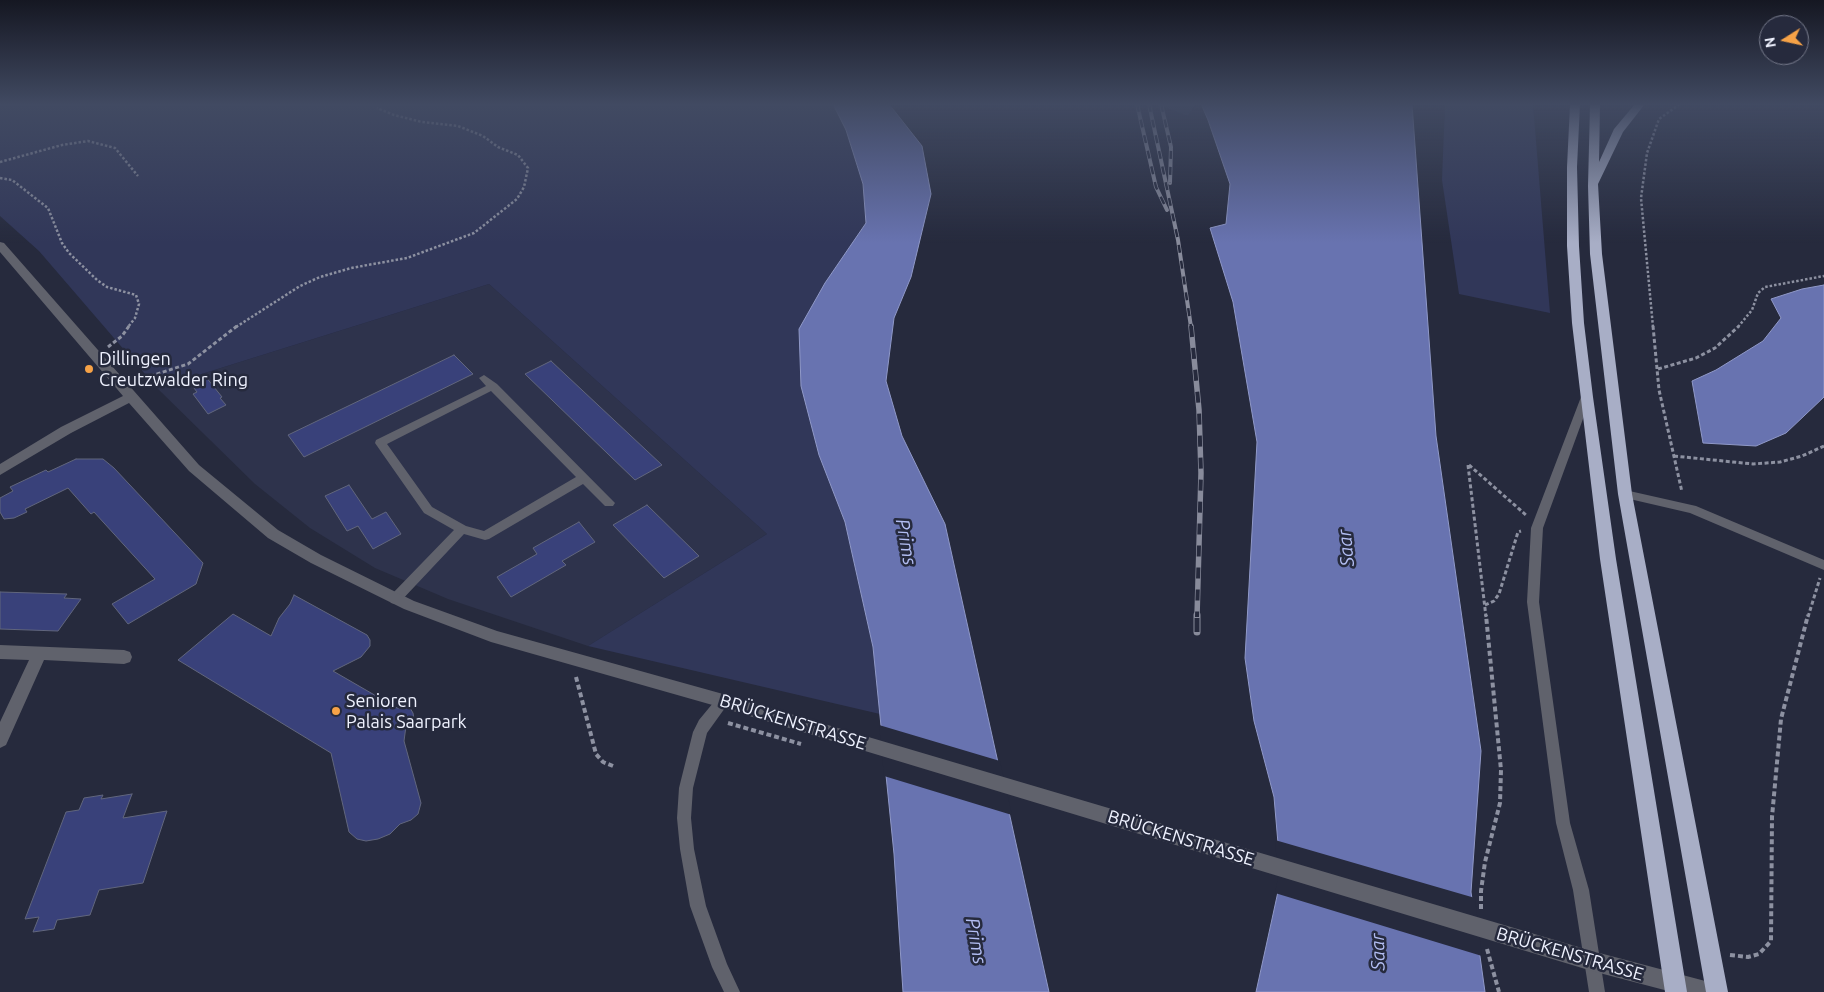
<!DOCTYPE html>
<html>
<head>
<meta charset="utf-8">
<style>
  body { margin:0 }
  #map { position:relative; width:1824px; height:992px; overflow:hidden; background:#262a3d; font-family:Ubuntu,sans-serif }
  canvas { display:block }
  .north { position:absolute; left:1759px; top:15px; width:50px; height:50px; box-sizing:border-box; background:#262a3d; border:1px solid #767a8b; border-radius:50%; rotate:260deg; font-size:14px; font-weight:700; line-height:20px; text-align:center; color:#eff2ff }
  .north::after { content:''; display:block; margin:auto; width:18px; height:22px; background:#f6a247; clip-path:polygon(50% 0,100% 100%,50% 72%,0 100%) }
</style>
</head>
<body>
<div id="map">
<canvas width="1824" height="992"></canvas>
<div class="north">N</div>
</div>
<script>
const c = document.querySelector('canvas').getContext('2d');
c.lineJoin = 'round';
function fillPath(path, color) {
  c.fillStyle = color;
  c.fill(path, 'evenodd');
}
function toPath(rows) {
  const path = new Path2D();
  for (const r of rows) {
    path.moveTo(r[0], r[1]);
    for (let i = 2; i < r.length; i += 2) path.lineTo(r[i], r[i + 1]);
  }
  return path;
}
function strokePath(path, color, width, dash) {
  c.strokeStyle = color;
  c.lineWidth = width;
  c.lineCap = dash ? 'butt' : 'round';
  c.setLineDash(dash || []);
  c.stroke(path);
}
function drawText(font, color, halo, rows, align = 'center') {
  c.font = font + ' Ubuntu,sans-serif';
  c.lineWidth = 5;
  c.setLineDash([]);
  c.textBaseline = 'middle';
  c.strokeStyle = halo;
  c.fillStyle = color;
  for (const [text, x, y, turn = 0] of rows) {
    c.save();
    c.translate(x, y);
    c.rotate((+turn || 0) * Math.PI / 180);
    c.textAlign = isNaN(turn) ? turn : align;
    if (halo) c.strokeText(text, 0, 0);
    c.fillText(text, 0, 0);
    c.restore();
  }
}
const built = toPath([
  [1156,104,1195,104,1188,116],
  [489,284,767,534,588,646,448,599,375,568,310,528,255,484,157,388]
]);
const green = toPath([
  [0,104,833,104,846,130,863,184,866,223,825,283,819,455,845,522,873,647,880,714,588,646,767,534,489,284,157,388,39,251,0,216],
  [1445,104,1533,104,1550,313,1459,294,1442,180]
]);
const water = toPath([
  [833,104,889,104,922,146,931,194,911,277,894,318,886,381,902,436,945,524,1049,992,903,992,894,854,873,647,845,522,819,455,801,386,799,329,825,283,866,223,863,184,846,130,833,104],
  [1201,104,1412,104,1436,436,1481,751,1471,892,1485,992,1256,992,1281,878,1274,797,1254,721,1245,658,1257,442,1233,302,1210,228,1226,224,1230,184,1208,120,1201,104],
  [1824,285,1824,397,1786,433,1756,446,1703,443,1692,381,1716,370,1763,341,1781,318,1771,299,1802,289,1824,285]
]);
const pier = toPath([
  [879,725,1000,761,1012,815,884,776],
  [1275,840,1475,898,1482,956,1275,893,1278,878]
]);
const building = toPath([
  [454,355,473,374,304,457,288,435,454,355],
  [551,361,662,465,635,480,525,374,551,361],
  [206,377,222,397,220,398,226,405,208,414,193,394,197,392,191,384,206,377],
  [76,459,103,459,114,468,203,563,196,584,128,624,112,604,155,579,94,512,91,514,68,488,25,509,27,512,14,518,4,519,0,512,0,498,13,491,10,487,46,470,48,472,76,459],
  [349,485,372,519,386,512,401,534,373,549,358,526,347,531,325,496,349,485],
  [647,505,699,556,664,578,613,525,647,505],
  [579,522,595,542,562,561,566,565,511,597,497,577,537,554,533,548,579,522],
  [0,592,67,594,64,598,81,599,58,631,0,629,0,592],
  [294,595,367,635,370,640,370,646,361,657,333,671,397,708,410,708,413,713,414,719,406,726,404,741,421,803,418,814,411,820,400,824,390,834,378,839,366,841,357,839,349,832,331,753,178,660,233,614,271,636,279,618,290,604,294,595],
  [132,794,123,818,167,811,143,883,99,890,90,915,57,920,54,929,33,932,39,917,25,919,66,812,79,810,84,798,103,795,101,799,132,794]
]);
const pathFar2 = toPath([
  [0,162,62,145,88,141,115,148,138,176],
  [0,178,12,180,48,208,62,243,69,253,97,280,107,287,136,295,139,304,135,318,128,327],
  [236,327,300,286,320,277,351,268,407,258,474,233,517,199,524,187,528,168,518,155,498,147,483,136,458,126,422,122,394,115,377,108],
  [1653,327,1641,198,1647,153,1659,119,1680,104],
  [1738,327,1752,310,1758,293,1765,287,1824,276]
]);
const pathFar1 = toPath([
  [1653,326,1659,390,1682,492],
  [108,347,122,336,129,326],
  [1658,369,1696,358,1715,348,1739,326],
  [138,380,188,364,237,326],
  [1674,456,1753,464,1780,462,1802,456,1824,446],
  [1468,465,1486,617],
  [1469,465,1526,515],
  [1485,605,1494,601,1499,594,1518,532,1521,531],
  [1808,617,1820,578]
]);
const path = toPath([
  [576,677,596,754,603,762,613,766],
  [728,723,801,744],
  [1481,909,1481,891,1485,862,1500,803,1501,770,1486,615],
  [1487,949,1499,992],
  [1730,955,1748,957,1759,954,1771,941,1772,817,1781,719,1808,615]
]);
const service = toPath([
  [484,375,497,384,615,503,613,506,605,506,583,484,489,539,485,540,464,534,399,603,395,604,391,603,389,599,391,595,454,530,424,513,375,443,376,440,486,386,479,378,484,375],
  [491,391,576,477,484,531,466,526,432,507,387,444,491,391],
  [1586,394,1591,397,1543,528,1539,602,1570,823,1589,890,1605,992,1589,992,1573,890,1556,823,1527,602,1531,528,1581,397,1586,394],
  [1625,490,1696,506,1824,560,1824,570,1690,513,1621,497,1619,494,1625,490],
  [723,695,728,697,730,701,707,733,693,788,691,818,694,849,706,906,727,964,740,992,724,992,712,967,690,906,680,849,677,818,679,788,693,732,699,720,718,697,723,695]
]);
const minor = toPath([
  [0,242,4,243,199,465,278,530,321,555,414,601,497,631,723,694,1592,951,1709,982,1716,985,1719,992,1672,992,1592,971,723,708,491,642,404,609,311,563,268,538,189,471,129,403,71,433,0,475,0,464,61,427,123,396,0,252,0,242],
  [0,645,124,650,130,652,132,657,130,662,124,664,44,660,6,745,0,748,0,722,29,660,0,659,0,645]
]);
const motorway = toPath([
  [1570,104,1580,104,1577,167,1579,246,1584,323,1593,397,1616,559,1687,992,1665,992,1600,559,1572,323,1567,246,1567,167,1570,104],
  [1590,104,1600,104,1599,162,1614,129,1635,104,1645,104,1623,132,1598,184,1602,254,1632,494,1728,992,1706,992,1618,494,1590,254,1588,186,1590,104]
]);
const railFar2 = toPath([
  [1137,104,1156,187,1167,210],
  [1149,104,1178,240,1191,327],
  [1161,104,1171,147,1170,183]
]);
const railFar1 = toPath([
  [1191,326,1199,410,1201,473,1197,617]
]);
const rail = toPath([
  [1197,632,1197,615]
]);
const markers = [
  [89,369,5,"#f6a247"],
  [336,711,5,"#f6a247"]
];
const poiNames = [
  ["Dillingen",99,359],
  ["Creutzwalder Ring",99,380],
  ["Senioren",346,701],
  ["Palais Saarpark",346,722]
];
const streetNames = [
  ["BRÜCKENSTRASSE",793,722,17],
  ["BRÜCKENSTRASSE",1181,838,17],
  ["BRÜCKENSTRASSE",1570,954,16]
];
const waterNames = [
  ["Prims",906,542,80],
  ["Saar",1346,548,-95],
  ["Prims",976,941,80],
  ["Saar",1378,952,-91]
];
fillPath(built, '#2e334c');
fillPath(green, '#313759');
fillPath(water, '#6873b0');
strokePath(water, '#9099c8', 1);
fillPath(pier, '#262a3d');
fillPath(building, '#39417a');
strokePath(building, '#61667d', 1);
strokePath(pathFar2, '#8d91a1', 2.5, [2.5, 2]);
strokePath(pathFar1, '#8d91a1', 3, [4, 2.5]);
strokePath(path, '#8d91a1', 4, [5, 3]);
fillPath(service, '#60626c');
fillPath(minor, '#60626c');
fillPath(motorway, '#a8aec6');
strokePath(railFar2, '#888b9b', 4);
strokePath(railFar1, '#888b9b', 5.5);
strokePath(rail, '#888b9b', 7);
strokePath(railFar2, '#262a3d', 2.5, [8]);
strokePath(railFar1, '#262a3d', 4, [11]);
strokePath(rail, '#262a3d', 5, [14]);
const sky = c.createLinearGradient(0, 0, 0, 243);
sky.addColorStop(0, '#151722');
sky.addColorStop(0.43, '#414a62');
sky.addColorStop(1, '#414a6200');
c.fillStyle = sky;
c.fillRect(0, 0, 1824, 243);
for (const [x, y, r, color] of markers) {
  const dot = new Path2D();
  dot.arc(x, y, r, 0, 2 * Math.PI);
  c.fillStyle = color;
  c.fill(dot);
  strokePath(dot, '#262a3d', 2);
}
drawText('18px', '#eff2ff', '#262a3d', poiNames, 'left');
drawText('18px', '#eff2ff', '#262a3d', streetNames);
drawText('italic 19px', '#b3bef3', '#262a3d', waterNames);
</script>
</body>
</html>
